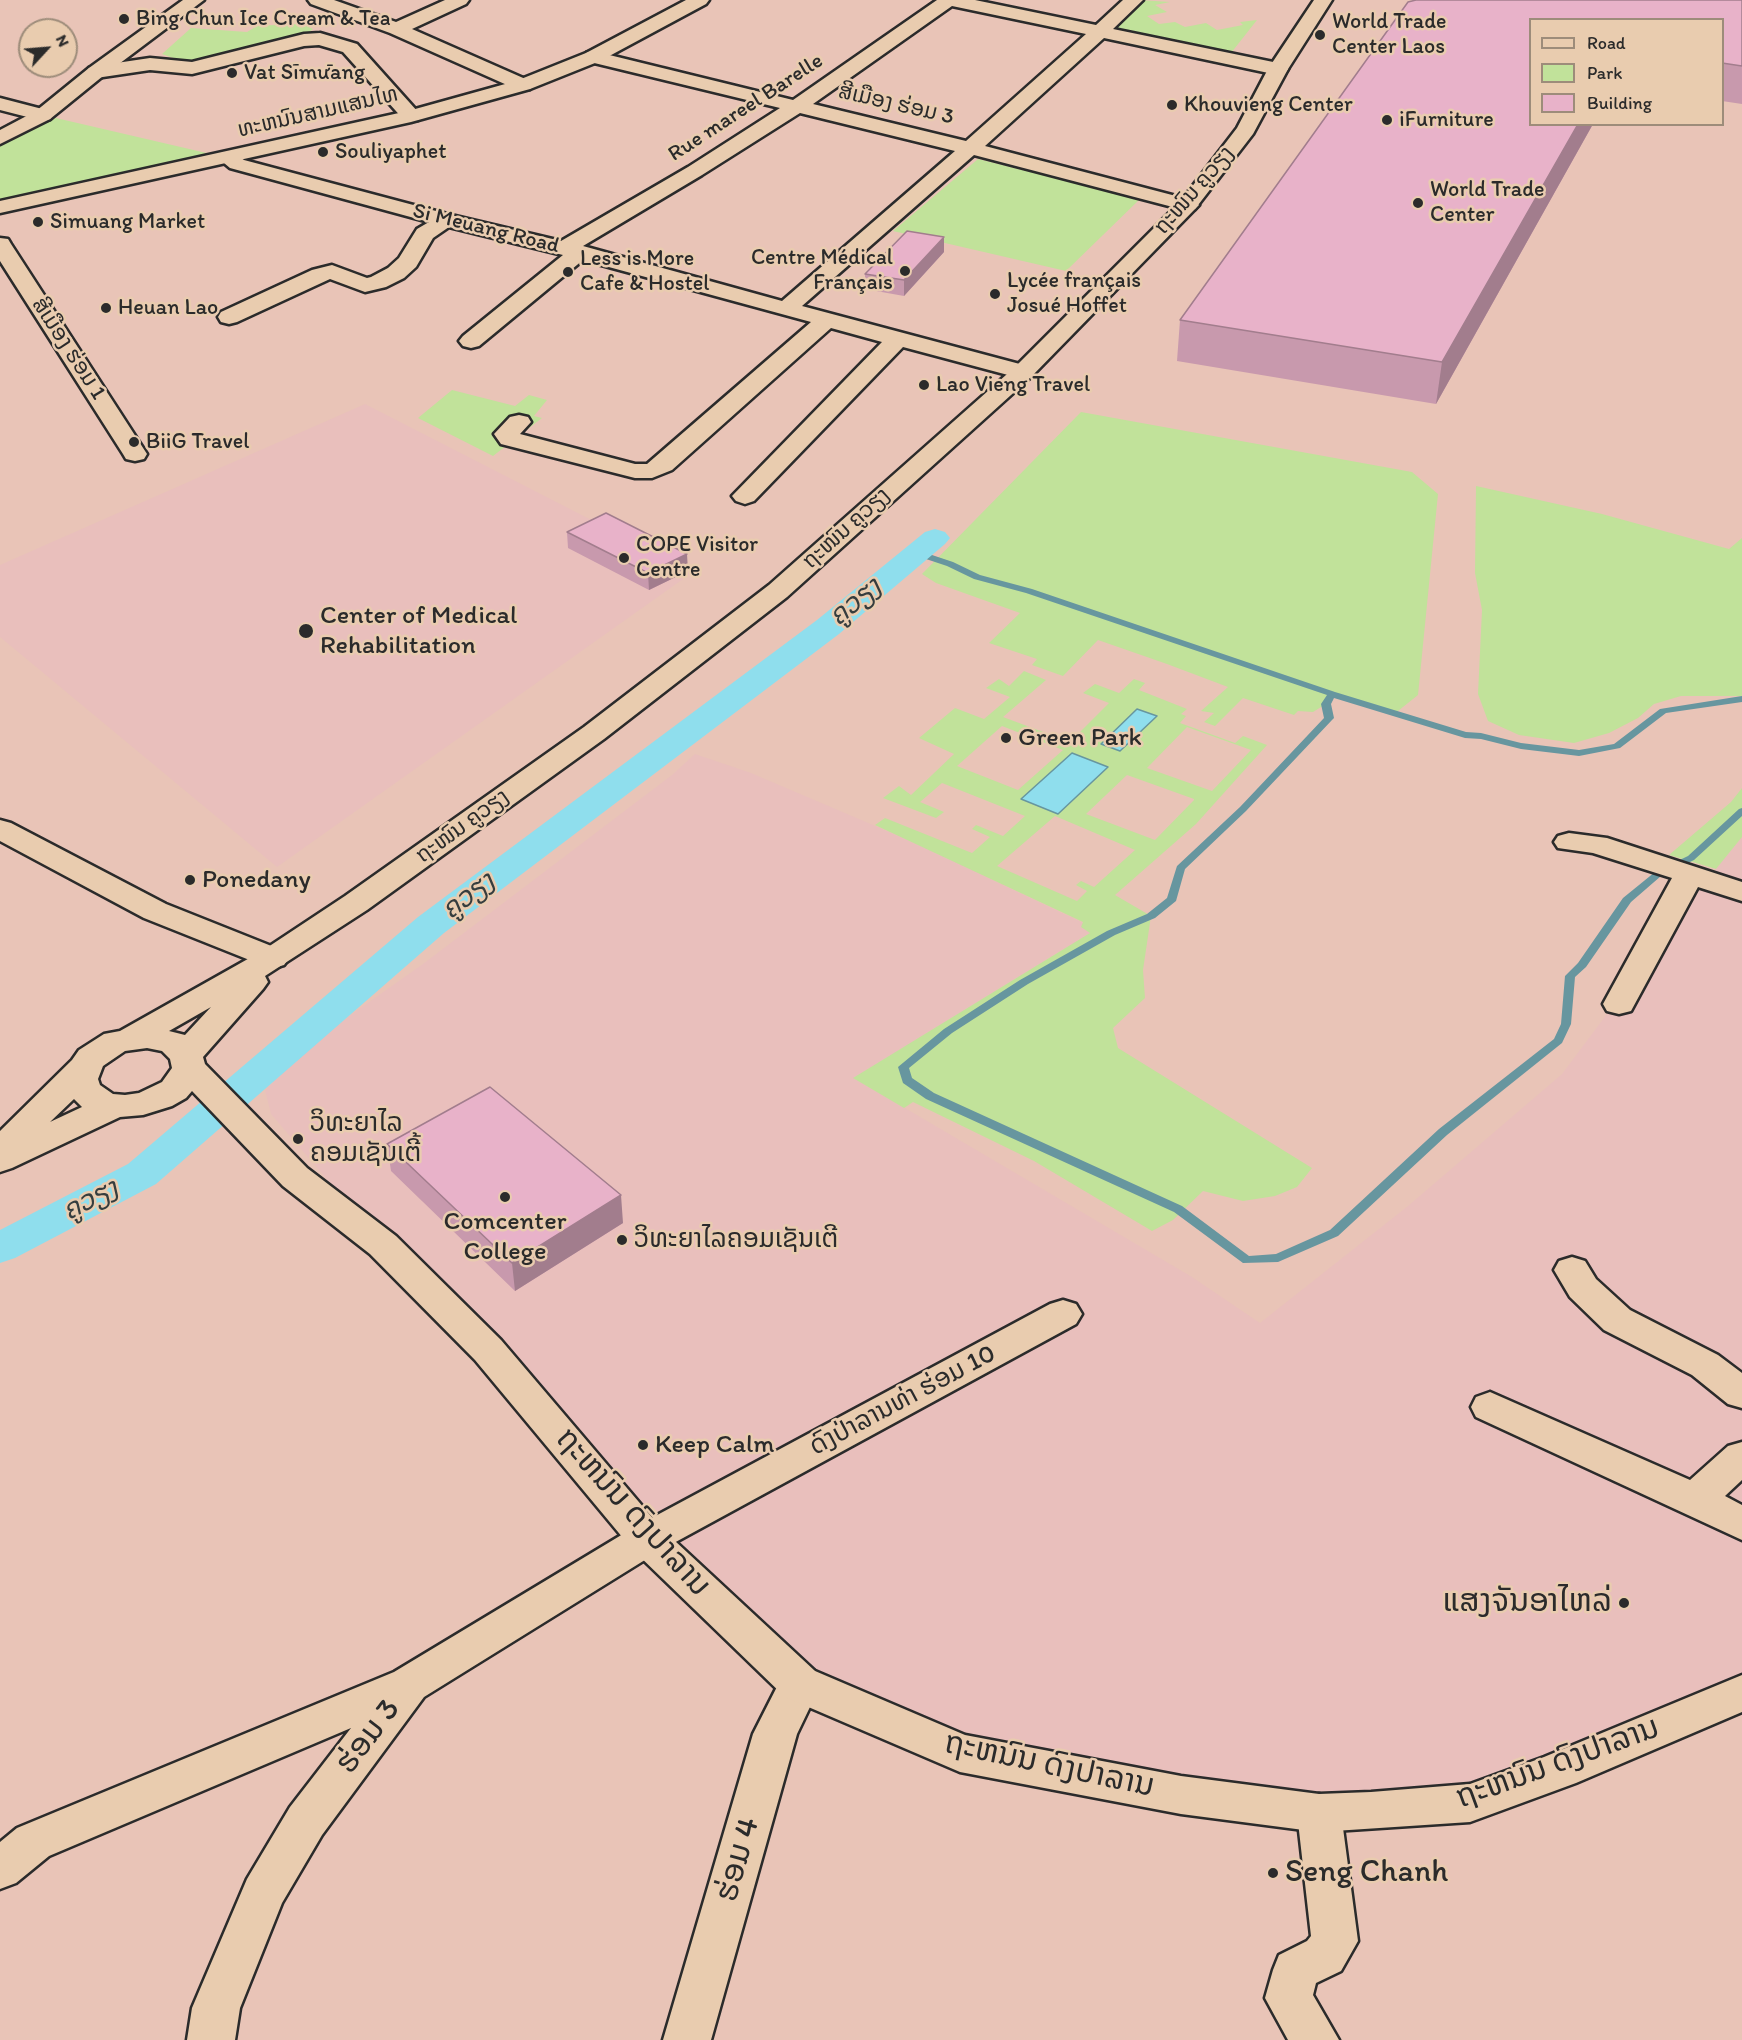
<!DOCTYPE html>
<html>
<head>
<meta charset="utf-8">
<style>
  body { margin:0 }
  #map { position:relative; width:1742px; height:2040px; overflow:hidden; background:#e9c4b7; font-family:Itim,sans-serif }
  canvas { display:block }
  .legend { position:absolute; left:1529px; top:18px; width:195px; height:108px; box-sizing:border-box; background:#e9ccaf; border:2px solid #9d8c7a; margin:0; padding:8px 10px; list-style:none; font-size:18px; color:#2b2b2b }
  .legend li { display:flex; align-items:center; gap:12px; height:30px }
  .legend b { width:30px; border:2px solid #9d8c7a }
  .north { position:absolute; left:18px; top:18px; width:60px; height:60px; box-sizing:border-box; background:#e9ccaf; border:2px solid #9d8c7a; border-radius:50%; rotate:64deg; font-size:16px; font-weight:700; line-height:24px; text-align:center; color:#2b2b2b }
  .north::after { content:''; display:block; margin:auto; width:21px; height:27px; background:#2b2b2b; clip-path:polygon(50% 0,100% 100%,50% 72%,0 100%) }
</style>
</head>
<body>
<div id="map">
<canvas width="1742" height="2040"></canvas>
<ul class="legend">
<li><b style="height:8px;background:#e9ccaf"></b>Road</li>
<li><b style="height:16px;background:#c1e29a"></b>Park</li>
<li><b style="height:16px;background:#e8b2c9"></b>Building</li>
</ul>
<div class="north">N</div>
</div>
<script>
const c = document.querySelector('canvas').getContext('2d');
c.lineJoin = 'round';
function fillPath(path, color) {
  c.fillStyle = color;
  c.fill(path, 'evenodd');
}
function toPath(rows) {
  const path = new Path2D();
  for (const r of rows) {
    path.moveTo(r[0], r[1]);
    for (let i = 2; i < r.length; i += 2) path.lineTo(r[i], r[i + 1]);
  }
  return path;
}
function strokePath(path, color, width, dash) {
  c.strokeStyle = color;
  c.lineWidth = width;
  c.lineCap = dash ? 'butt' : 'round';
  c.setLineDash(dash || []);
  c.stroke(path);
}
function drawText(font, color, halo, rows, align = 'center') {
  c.font = font + ' Itim,"Noto Sans Lao",sans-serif';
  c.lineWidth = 5;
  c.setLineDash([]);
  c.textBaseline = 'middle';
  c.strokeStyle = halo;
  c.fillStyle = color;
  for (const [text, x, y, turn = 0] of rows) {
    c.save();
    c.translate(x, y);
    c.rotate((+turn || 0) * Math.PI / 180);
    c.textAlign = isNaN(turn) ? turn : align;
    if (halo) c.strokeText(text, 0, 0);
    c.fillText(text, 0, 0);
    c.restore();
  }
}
const built = toPath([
  [365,404,693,572,277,867,0,637,0,565],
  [695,754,751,773,913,842,1083,923,1090,933,854,1078,1192,1277,1260,1323,1408,1206,1562,1074,1720,863,1742,837,1742,1684,1560,1771,1371,1812,959,1754,800,1685,384,1246,271,1114,265,1090,311,1043,423,964,672,775]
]);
const green = toPath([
  [1140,0,1170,2,1155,5,1167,12,1147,16,1159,24,1175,22,1185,27,1206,23,1217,30,1243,25,1240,22,1257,20,1231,53,1111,32],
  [290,24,303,24,313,29,307,34,256,45,224,57,202,61,184,62,162,54,191,28,247,32,257,26],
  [43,115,228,158,0,207,0,138],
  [978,159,1140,199,1066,271,893,231],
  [452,390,515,406,529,395,547,400,534,416,542,418,493,456,418,418],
  [1081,412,1412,472,1438,494,1418,695,1393,715,1332,694,1326,704,1313,712,1298,711,1294,715,1243,698,1215,726,1204,722,1214,713,1201,711,1228,687,1167,664,1098,640,1063,676,1032,665,1037,659,989,643,1020,613,936,583,922,574],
  [1476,486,1602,514,1729,549,1742,538,1742,696,1681,696,1654,704,1638,718,1609,733,1574,743,1519,735,1488,721,1478,694,1482,610,1475,573],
  [1024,671,1046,680,1003,717,1070,742,1109,703,1083,693,1095,684,1119,693,1134,679,1145,683,1139,690,1187,709,1181,714,1186,716,1180,723,1235,743,1243,736,1267,745,1196,824,1115,895,1151,916,1143,970,1145,998,1113,1028,1118,1048,1312,1168,1297,1187,1275,1196,1243,1201,1203,1191,1173,1220,1152,1231,1034,1161,913,1102,904,1108,853,1078,1090,933,1081,927,1083,922,875,825,885,818,972,853,990,837,972,829,976,825,1003,836,1025,816,942,783,920,802,944,812,936,818,883,798,899,786,911,795,954,754,919,738,955,708,984,719,1010,697,986,688,999,679,1009,686],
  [1002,726,1063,750,1018,790,957,766],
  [1187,727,1251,750,1212,791,1147,768],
  [1127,775,1194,799,1194,800,1155,840,1086,814],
  [1055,816,1135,850,1094,887,1081,881,1076,885,1087,891,1077,901,997,866],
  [1742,788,1742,837,1716,869,1669,855,1731,802]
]);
const water = toPath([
  [1137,709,1157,716,1120,751,1101,744,1137,709],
  [1072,753,1108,767,1058,814,1021,799,1072,753]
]);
const stream = toPath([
  [914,551,920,551,953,562,980,575,1032,589,1335,692,1466,732,1481,733,1521,743,1579,750,1614,744,1660,709,1742,696,1742,702,1666,713,1620,748,1579,756,1521,749,1481,739,1465,738,1334,698,1331,704,1334,718,1332,720,1246,811,1185,869,1176,901,1155,918,1115,935,1028,984,952,1033,909,1068,912,1078,934,1093,1182,1206,1249,1256,1276,1254,1330,1230,1439,1129,1554,1039,1561,1024,1565,976,1578,963,1623,898,1655,872,1688,856,1739,809,1742,808,1742,816,1694,860,1661,876,1631,902,1586,967,1575,977,1571,1024,1562,1043,1447,1135,1338,1236,1278,1262,1243,1263,1174,1212,926,1099,903,1083,898,1067,944,1029,1020,980,1107,931,1147,914,1167,898,1177,866,1240,807,1324,718,1321,704,1327,695,1026,593,974,579,947,566,914,555,914,551]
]);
const canal = toPath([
  [935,529,945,532,950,538,945,544,839,634,444,933,156,1184,15,1258,0,1263,0,1230,128,1164,418,917,817,620,925,532,935,529]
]);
const minor = toPath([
  [308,0,334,0,396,22,445,0,469,0,466,4,412,29,530,81,533,85,530,89,516,89,390,33,311,4,308,0],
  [937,0,975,0,1096,25,1123,0,1143,0,1113,29,1278,63,1285,65,1288,69,1285,73,1278,75,1104,38,985,146,1195,201,1199,205,1195,209,1188,211,974,155,802,306,1031,367,1035,372,1031,377,1023,379,903,347,754,501,745,504,736,501,732,496,882,342,831,328,672,470,652,478,635,478,501,444,494,434,510,417,519,415,528,417,531,422,520,434,635,464,647,464,811,322,583,260,479,346,471,348,463,346,459,341,463,336,563,255,449,227,433,238,416,267,404,278,386,287,365,292,330,279,237,322,229,324,221,322,218,317,221,312,312,270,332,265,367,278,371,277,388,268,399,258,417,229,429,222,230,168,218,158,221,154,235,154,244,160,451,215,561,241,688,167,780,108,586,61,584,57,586,53,593,51,793,100,937,0],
  [952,6,1086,34,966,141,813,104,952,6],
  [800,113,955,151,782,301,583,246,702,175,800,113],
  [320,33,357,44,418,112,421,116,418,120,404,120,343,52,319,45,304,46,192,74,150,70,96,78,89,76,86,72,89,68,96,66,150,58,192,62,304,34,320,33],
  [0,98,50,111,53,115,50,119,43,121,0,110,0,98],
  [0,238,8,239,11,244,147,454,144,459,135,461,126,459,123,454,0,261,0,238],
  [0,820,11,823,166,904,284,951,289,958,284,965,273,968,262,965,144,918,0,841,0,820],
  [1569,833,1607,838,1742,882,1742,901,1698,887,1631,1011,1619,1014,1607,1011,1603,1004,1672,878,1593,853,1558,848,1554,842,1558,836,1569,833],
  [1572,1257,1585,1261,1596,1279,1630,1310,1718,1355,1742,1373,1742,1408,1728,1404,1692,1375,1604,1330,1570,1297,1554,1270,1559,1261,1572,1257],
  [1063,1300,1076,1304,1082,1314,1076,1324,661,1550,424,1697,322,1835,282,1903,240,2008,235,2040,187,2040,192,2008,247,1879,290,1807,351,1728,49,1856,16,1883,0,1889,0,1842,17,1828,394,1672,633,1528,1050,1304,1063,1300],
  [1490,1392,1690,1480,1728,1446,1742,1442,1742,1480,1725,1496,1742,1505,1742,1540,1476,1417,1471,1407,1476,1397,1490,1392],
  [800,1666,815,1671,821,1684,797,1734,711,2040,663,2040,753,1734,785,1671,800,1666],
  [1319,1794,1335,1799,1341,1813,1358,1941,1341,1971,1316,1983,1313,1995,1339,2040,1288,2040,1265,1998,1273,1970,1279,1955,1307,1941,1311,1936,1297,1813,1303,1799,1319,1794]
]);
const tertiary = toPath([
  [1314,0,1332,0,1288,69,1253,134,1195,209,1031,377,787,597,604,739,367,910,265,976,268,982,263,989,203,1057,205,1064,307,1168,396,1236,501,1340,661,1528,815,1671,965,1735,1181,1776,1319,1794,1371,1792,1470,1784,1544,1757,1742,1675,1742,1712,1576,1783,1470,1822,1319,1832,1181,1814,960,1772,785,1697,633,1550,475,1360,370,1254,283,1186,192,1091,186,1098,172,1106,143,1115,120,1117,12,1168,0,1172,0,1131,72,1060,79,1050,104,1034,120,1031,262,951,345,896,584,727,769,585,1015,367,1181,201,1237,128,1268,69,1314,0],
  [211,1007,185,1035,169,1031,211,1007],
  [147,1048,162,1051,170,1059,172,1068,162,1082,139,1093,125,1095,113,1094,100,1085,98,1079,103,1066,125,1051,147,1048],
  [74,1099,82,1107,50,1122,74,1099]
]);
const primary = toPath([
  [183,0,204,0,103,76,50,119,0,144,0,130,36,111,89,68,183,0],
  [686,0,709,0,706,4,600,61,530,89,411,122,0,213,0,201,408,111,516,81,586,53,686,0]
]);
const wall = toPath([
  [1416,0,1742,0,1742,104,1722,101,1722,20,1530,20,1530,124,1593,124,1436,404,1177,361,1180,320],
  [944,252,904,296,865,289,865,274],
  [567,532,688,571,649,590,568,548],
  [387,1144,623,1223,515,1291,391,1171]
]);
const shadedWall = toPath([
  [1578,124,1593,124,1436,404,1442,362],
  [944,237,944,252,904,296,904,280],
  [687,554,688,571,649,590,648,573],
  [621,1195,623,1223,515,1291,512,1263]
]);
const building = toPath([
  [1416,0,1742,0,1742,66,1722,63,1722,20,1530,20,1530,124,1578,124,1442,362,1180,320,1408,2,1416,0],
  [907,231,944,237,904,280,865,274,907,231],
  [606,513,687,554,648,573,567,532,606,513],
  [490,1087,621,1195,512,1263,387,1144,490,1087]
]);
const markers = [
  [124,19,6,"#2b2b2b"],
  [1320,35,6,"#2b2b2b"],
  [232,73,6,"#2b2b2b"],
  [1172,105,6,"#2b2b2b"],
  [1387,120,6,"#2b2b2b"],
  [323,152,6,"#2b2b2b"],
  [1418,203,6,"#2b2b2b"],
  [38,222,6,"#2b2b2b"],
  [905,271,6,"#2b2b2b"],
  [568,272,6,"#2b2b2b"],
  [995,294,6,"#2b2b2b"],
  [106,308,6,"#2b2b2b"],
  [924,385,6,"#2b2b2b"],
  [134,442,6,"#2b2b2b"],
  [624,558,6,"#2b2b2b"],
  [306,631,8,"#2b2b2b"],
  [1006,738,6,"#2b2b2b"],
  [190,880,6,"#2b2b2b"],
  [298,1139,6,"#2b2b2b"],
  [505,1197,6,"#2b2b2b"],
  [622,1240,6,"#2b2b2b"],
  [643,1445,6,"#2b2b2b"],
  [1624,1603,6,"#2b2b2b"],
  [1273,1873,6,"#2b2b2b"]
];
const farPoinames = [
  ["Bing Chun Ice Cream & Tea",136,19],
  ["World Trade",1332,22],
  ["Center Laos",1332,47],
  ["Vat Sīmư̄ang",244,73],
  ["Khouvieng Center",1184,105],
  ["iFurniture",1399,120],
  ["Souliyaphet",335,152],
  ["World Trade",1430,190],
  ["Center",1430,215],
  ["Simuang Market",50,222],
  ["Centre Médical",893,258,"right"],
  ["Français",893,283,"right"],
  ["Less is More",580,259],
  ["Cafe & Hostel",580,284],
  ["Lycée français",1007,281],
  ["Josué Hoffet",1007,306],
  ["Heuan Lao",118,308],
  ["Lao Vieng Travel",936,385],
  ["BiiG Travel",146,442],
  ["COPE Visitor",636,545],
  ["Centre",636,570]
];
const farStreetnames = [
  ["ສີເມືອງ ຮ່ອມ 3",896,105,13],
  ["Rue mareel Barelle",746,108,-33],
  ["ທະຫນົນສາມແສນໄທ",318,113,-13],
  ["ຖະໜົນ ຄູວຽງ",1195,191,-49],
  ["Si Meuang Road",486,229,14],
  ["ສີເມືອງ ຮ່ອມ 1",68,349,57],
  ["ຖະໜົນ ຄູວຽງ",847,529,-42],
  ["ຖະໜົນ ຄູວຽງ",463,827,-36]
];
const poiNames = [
  ["Center of Medical",320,616],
  ["Rehabilitation",320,646],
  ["Green Park",1018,738],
  ["Ponedany",202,880],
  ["ວິທະຍາໄລ",310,1124],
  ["ຄອມເຊັນເຕີ້",310,1154],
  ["Comcenter",505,1222,"center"],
  ["College",505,1252,"center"],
  ["ວິທະຍາໄລຄອມເຊັນເຕີ",634,1240],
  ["Keep Calm",655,1445]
];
const streetNames = [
  ["ດົງປ່າລານທ່າ ຮ່ອມ 10",903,1401,-28]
];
const waterNames = [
  ["ຄູວຽງ",856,603,-39],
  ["ຄູວຽງ",469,897,-37],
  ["ຄູວຽງ",91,1201,-27]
];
const nearStreetnames = [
  ["ຖະຫນົນ ດົງປາລານ",632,1513,48],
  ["ຮ່ອມ 3",369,1737,-53],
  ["ຖະຫນົນ ດົງປາລານ",1558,1764,-20],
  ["ຖະຫນົນ ດົງປາລານ",1049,1766,12],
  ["ຮ່ອມ 4",739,1860,-74]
];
const nearPoinames = [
  ["ແສງຈັນອາໄຫລ່",1612,1603],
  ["Seng Chanh",1285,1873,"left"]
];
fillPath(built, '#e9bfbc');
fillPath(green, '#c1e29a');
fillPath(water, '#8fdeed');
strokePath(water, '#67969f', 1.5);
fillPath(stream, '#67969f');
fillPath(canal, '#8fdeed');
strokePath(minor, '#2b2b2b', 5);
strokePath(tertiary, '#2b2b2b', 5);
strokePath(primary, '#2b2b2b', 5);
fillPath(minor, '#e9ccaf');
fillPath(tertiary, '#e9ccaf');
fillPath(primary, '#e9ccaf');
fillPath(wall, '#c899ad');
fillPath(shadedWall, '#a27d8d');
fillPath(building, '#e8b2c9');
strokePath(building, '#a27d8d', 1.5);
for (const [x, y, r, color] of markers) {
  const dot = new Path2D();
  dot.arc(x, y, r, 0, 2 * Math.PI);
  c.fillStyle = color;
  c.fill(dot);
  strokePath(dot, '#e9ccaf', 2);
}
drawText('22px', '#2b2b2b', '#e9ccaf', farPoinames, 'left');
drawText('22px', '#2b2b2b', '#e9ccaf', farStreetnames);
drawText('26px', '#2b2b2b', '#e9ccaf', poiNames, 'left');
drawText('26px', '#2b2b2b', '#e9ccaf', streetNames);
drawText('italic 27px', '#353d3e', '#e9ccaf', waterNames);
drawText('32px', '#2b2b2b', '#e9ccaf', nearStreetnames);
drawText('32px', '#2b2b2b', '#e9ccaf', nearPoinames, 'right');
</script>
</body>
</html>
